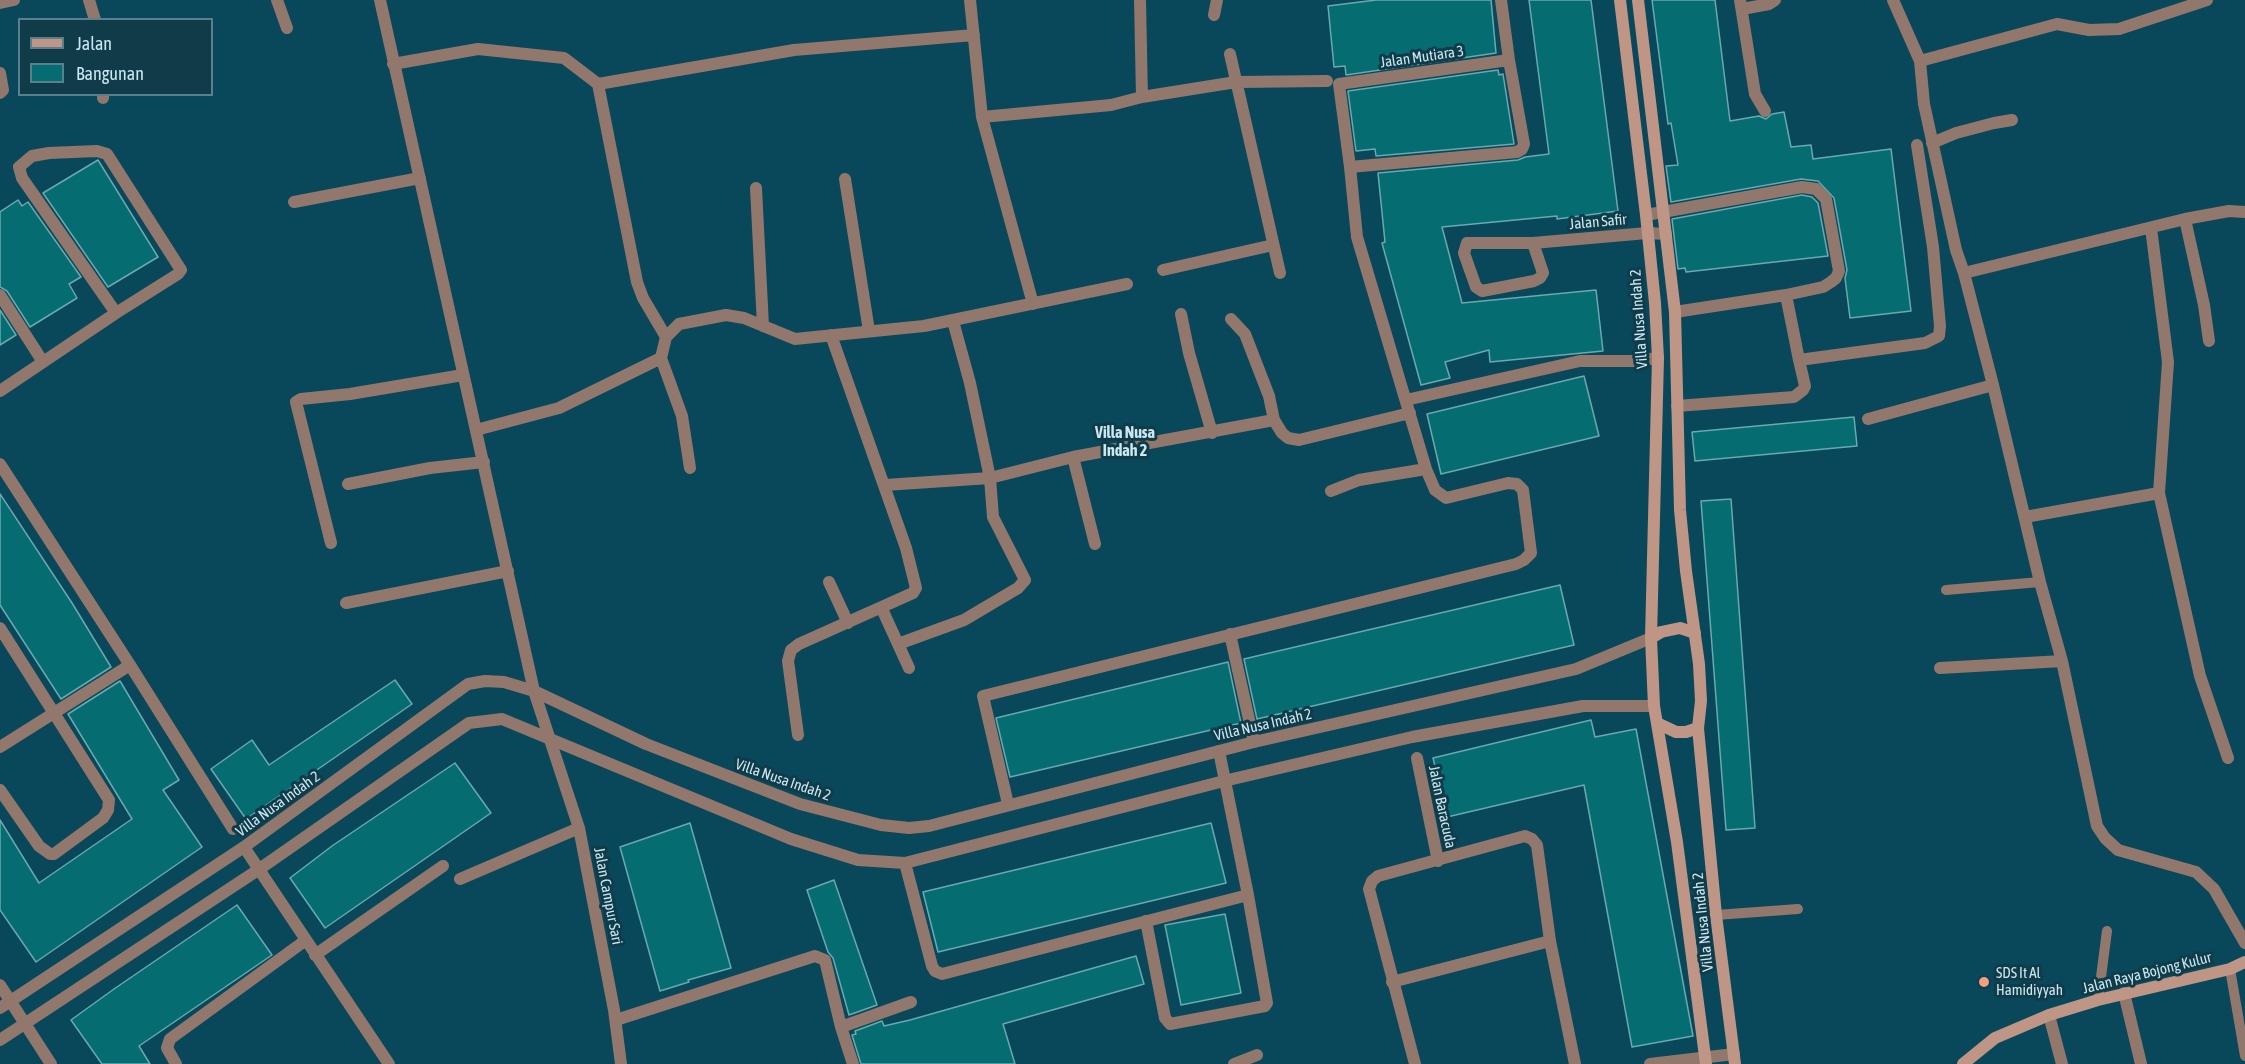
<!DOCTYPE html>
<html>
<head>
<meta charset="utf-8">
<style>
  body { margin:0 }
  #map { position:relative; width:2245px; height:1064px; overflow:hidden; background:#09485a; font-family:"Asap Condensed",sans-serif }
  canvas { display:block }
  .legend { position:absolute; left:18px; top:18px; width:195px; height:78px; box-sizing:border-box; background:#103c4a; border:2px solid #5b808d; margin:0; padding:8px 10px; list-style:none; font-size:18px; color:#cbe7f1 }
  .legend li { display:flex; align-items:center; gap:12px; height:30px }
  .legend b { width:30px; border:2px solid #5b808d }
</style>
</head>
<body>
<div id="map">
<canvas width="2245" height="1064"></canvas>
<ul class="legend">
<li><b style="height:8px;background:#bf9585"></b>Jalan</li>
<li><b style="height:16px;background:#056c72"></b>Bangunan</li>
</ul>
</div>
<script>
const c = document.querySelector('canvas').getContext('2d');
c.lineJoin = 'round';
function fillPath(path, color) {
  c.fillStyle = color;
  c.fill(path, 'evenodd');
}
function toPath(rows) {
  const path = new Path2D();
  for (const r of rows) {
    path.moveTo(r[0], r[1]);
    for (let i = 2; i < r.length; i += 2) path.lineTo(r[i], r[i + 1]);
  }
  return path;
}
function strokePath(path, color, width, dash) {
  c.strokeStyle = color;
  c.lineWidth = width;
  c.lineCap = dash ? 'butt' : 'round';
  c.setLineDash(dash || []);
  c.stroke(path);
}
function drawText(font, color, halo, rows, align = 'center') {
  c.font = font + ' "Asap Condensed",sans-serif';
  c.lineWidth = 6;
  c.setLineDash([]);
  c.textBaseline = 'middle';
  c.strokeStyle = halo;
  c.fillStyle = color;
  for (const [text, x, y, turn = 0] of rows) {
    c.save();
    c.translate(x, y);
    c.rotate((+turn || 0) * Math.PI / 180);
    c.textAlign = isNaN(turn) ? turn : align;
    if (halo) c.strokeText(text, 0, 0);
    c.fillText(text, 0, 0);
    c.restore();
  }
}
const building = toPath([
  [1376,0,1491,0,1496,53,1346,75,1345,66,1334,67,1328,6,1376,0],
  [1529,0,1591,0,1618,211,1557,219,1557,216,1442,227,1462,303,1596,290,1603,351,1490,362,1489,350,1445,362,1450,378,1421,385,1382,243,1385,242,1378,173,1518,160,1525,157,1549,154,1529,0],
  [1652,0,1715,0,1730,121,1759,116,1766,119,1772,114,1784,112,1791,147,1811,145,1813,159,1891,149,1911,311,1850,318,1845,278,1847,270,1834,198,1818,181,1801,179,1671,202,1666,166,1678,165,1671,123,1668,124,1652,0],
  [1498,70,1499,75,1503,74,1514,144,1376,156,1375,149,1356,151,1348,91,1498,70],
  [98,160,158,257,108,287,43,193,98,160],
  [1802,195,1812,197,1818,203,1828,256,1686,272,1685,268,1678,269,1672,219,1802,195],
  [18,200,22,206,28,202,81,277,69,284,77,298,30,327,7,291,0,287,0,212,18,200],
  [0,310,16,335,0,345,0,310],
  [1584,376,1599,436,1441,474,1427,414,1584,376],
  [1854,417,1857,446,1695,461,1692,432,1854,417],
  [0,494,72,603,111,667,61,699,0,605,0,494],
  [1731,499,1755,828,1726,830,1701,501,1731,499],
  [1560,585,1574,645,1257,719,1244,659,1560,585],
  [1228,662,1241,723,1010,777,996,718,1228,662],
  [395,680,412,704,246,819,211,769,252,740,269,765,395,680],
  [120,681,179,780,163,790,202,847,36,962,0,910,0,820,39,883,132,819,68,714,120,681],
  [1591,720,1595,737,1636,729,1693,1036,1632,1047,1584,785,1447,817,1433,758,1591,720],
  [455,763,491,813,325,928,290,878,332,846,455,763],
  [690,823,731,968,688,980,689,982,660,991,620,847,690,823],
  [1211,823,1226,883,938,952,923,892,1211,823],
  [834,880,877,1005,849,1015,833,958,828,952,807,890,834,880],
  [237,905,272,955,139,1046,150,1064,102,1064,71,1020,114,989,237,905],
  [1225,914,1241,993,1181,1005,1165,925,1225,914],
  [1136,956,1144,984,1003,1024,1015,1064,861,1064,852,1035,856,1034,855,1031,882,1021,884,1026,910,1020,1136,956]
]);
const service = toPath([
  [1946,590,2040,582],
  [1716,915,1798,909],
  [2230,969,2245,1056],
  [2098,1000,2107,931]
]);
const minor = toPath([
  [89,0,95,20],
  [277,0,287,28],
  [380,0,534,691,579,828,614,1010,621,1064],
  [970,0,982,117,1033,304],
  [1140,0,1142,97],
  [1740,0,1755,94,1765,111],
  [1893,0,1920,61,1924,104,1956,250,1964,273,1993,385,2040,582,2062,661,2097,826,2105,838,2118,850,2196,872,2214,889,2245,943],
  [0,3,14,0],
  [1742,9,1769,4,1775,0],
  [1214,15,1217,0],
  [1230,54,1280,273],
  [1920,61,2057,24,2089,30,2119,29,2207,0],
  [393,64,478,49,564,58,598,84,637,282,643,298,666,337],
  [0,73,3,90,0,93],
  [598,84,794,50,974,35],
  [103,94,103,98],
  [982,117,1111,105,1142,97,1236,82,1327,81],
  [1932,143,1956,133,1994,123,2012,120],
  [1350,167,1517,152,1522,149,1524,144,1509,60,1501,0],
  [845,179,869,331],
  [756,188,763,326],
  [294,202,420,178],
  [1646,215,1802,187,1816,189,1826,199,1839,271,1836,278,1831,282,1823,287,1786,295,1675,312],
  [2185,219,2204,305,2209,341],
  [2151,228,2168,362,2159,493],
  [1533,243,1467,243,1464,253,1476,287,1482,291,1534,281,1540,278,1543,273,1533,243,1647,233,1666,234],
  [1163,270,1273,245],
  [1964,273,2185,219,2229,211,2245,212],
  [0,295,43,362],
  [1786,295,1799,360,1925,343,1939,336,1940,326,1933,247,1917,145],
  [1181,314,1189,353,1212,433],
  [1231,319,1245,334,1269,396,1274,420],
  [661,358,682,416,690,468],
  [0,391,116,313,178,274,181,270,107,154,97,151,49,153,32,156,19,167,22,178,116,313],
  [1406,400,1580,361,1635,361,1658,358],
  [1677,406,1794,397,1803,390,1805,386,1799,360],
  [1868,419,1993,385],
  [476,430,559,408,661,358,666,337,679,324,726,315,744,318,795,339,924,326,1127,284],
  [1073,457,1095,544],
  [0,464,130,665,233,829],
  [348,484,430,468,484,462],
  [885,485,990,478,1073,457,1274,420,1282,433,1288,438,1299,440,1410,413],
  [1331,491,1359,480,1426,469],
  [2025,517,2159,493,2200,676,2228,758],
  [331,543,296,402,301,399,350,394,463,375],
  [829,582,848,623],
  [346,603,508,571],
  [882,609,909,668],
  [0,628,109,800,108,810,103,818,54,854,50,854,39,846,0,790],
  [1230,634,1254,742],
  [898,644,964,620,1018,588,1025,580,993,517,990,478,970,383,953,321],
  [1940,668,2062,661],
  [798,735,788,661,791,650,799,644,913,593,916,588,906,548,831,335],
  [0,747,130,665],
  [1417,758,1438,861],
  [1008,804,983,696,1516,564,1524,560,1531,553,1523,490,1517,484,1508,483,1446,498,1435,490,1426,469,1357,237,1350,167,1339,84,1509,60],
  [244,847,389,1064],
  [905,863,932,966,935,971,942,974,1248,895],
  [460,879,579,828],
  [1146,921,1165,1018,1170,1024,1265,1006,1267,1003,1248,895,1219,751],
  [315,955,443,866],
  [1392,982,1550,941],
  [0,985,51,1064],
  [2124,993,2141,1064],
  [2049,1015,2062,1064],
  [616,1020,815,956,825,960,841,1027],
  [176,1064,167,1048,170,1039,306,940],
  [853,1064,841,1027,911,1002],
  [1234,1064,1257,1055],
  [1415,1064,1369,889,1372,881,1378,876,1525,836,1532,839,1537,845,1550,941,1575,1064],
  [1650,1064,1734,1054]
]);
const tertiary = toPath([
  [0,1008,244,847,468,684,485,681,504,682,534,691,646,744,800,804,881,825,909,828,929,826,1254,742,1576,669,1651,638],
  [0,1040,258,870,469,723,502,719,791,839,858,860,905,863,1224,781,1412,737,1583,706,1654,706]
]);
const secondary = toPath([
  [1620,0,1646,215,1655,303,1658,358,1651,638,1654,706,1677,842,1706,1064],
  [1638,0,1675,312,1680,510,1686,571,1699,664,1701,701,1698,728,1716,915,1735,1064],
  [1651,638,1661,632,1680,628,1695,633],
  [1659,724,1676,732,1686,732,1698,728],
  [1963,1064,1995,1038,2049,1015,2098,1000,2230,969,2245,962]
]);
const markers = [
  [1984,982,6,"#f2a080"]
];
const streetNames = [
  ["Jalan Mutiara 3",1422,57,-8],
  ["Jalan Safir",1598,222,-5],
  ["Villa Nusa Indah 2",1639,319,-94],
  ["Villa Nusa Indah 2",1263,725,-13],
  ["Villa Nusa Indah 2",783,780,19],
  ["Villa Nusa Indah 2",278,804,-36],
  ["Jalan Baracuda",1442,807,78],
  ["Jalan Campur Sari",608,896,79],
  ["Villa Nusa Indah 2",1703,922,-96],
  ["Jalan Raya Bojong Kulur",2147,973,-14]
];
const poiNames = [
  ["SDS It Al",1996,973],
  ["Hamidiyyah",1996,990]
];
const neighbourhoodNames = [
  ["Villa Nusa",1125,433],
  ["Indah 2",1125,451]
];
fillPath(building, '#056c72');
strokePath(building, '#6aa9ae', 1.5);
strokePath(service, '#92776d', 10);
strokePath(minor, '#92776d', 12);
strokePath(tertiary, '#92776d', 12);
strokePath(secondary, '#bf9585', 12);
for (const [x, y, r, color] of markers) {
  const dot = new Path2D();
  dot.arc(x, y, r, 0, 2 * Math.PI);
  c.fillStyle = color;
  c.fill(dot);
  strokePath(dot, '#103c4a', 2);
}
drawText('15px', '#cbe7f1', '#103c4a', streetNames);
drawText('15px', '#cbe7f1', '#103c4a', poiNames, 'left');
drawText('bold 16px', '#cbe7f1', '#103c4a', neighbourhoodNames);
</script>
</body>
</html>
